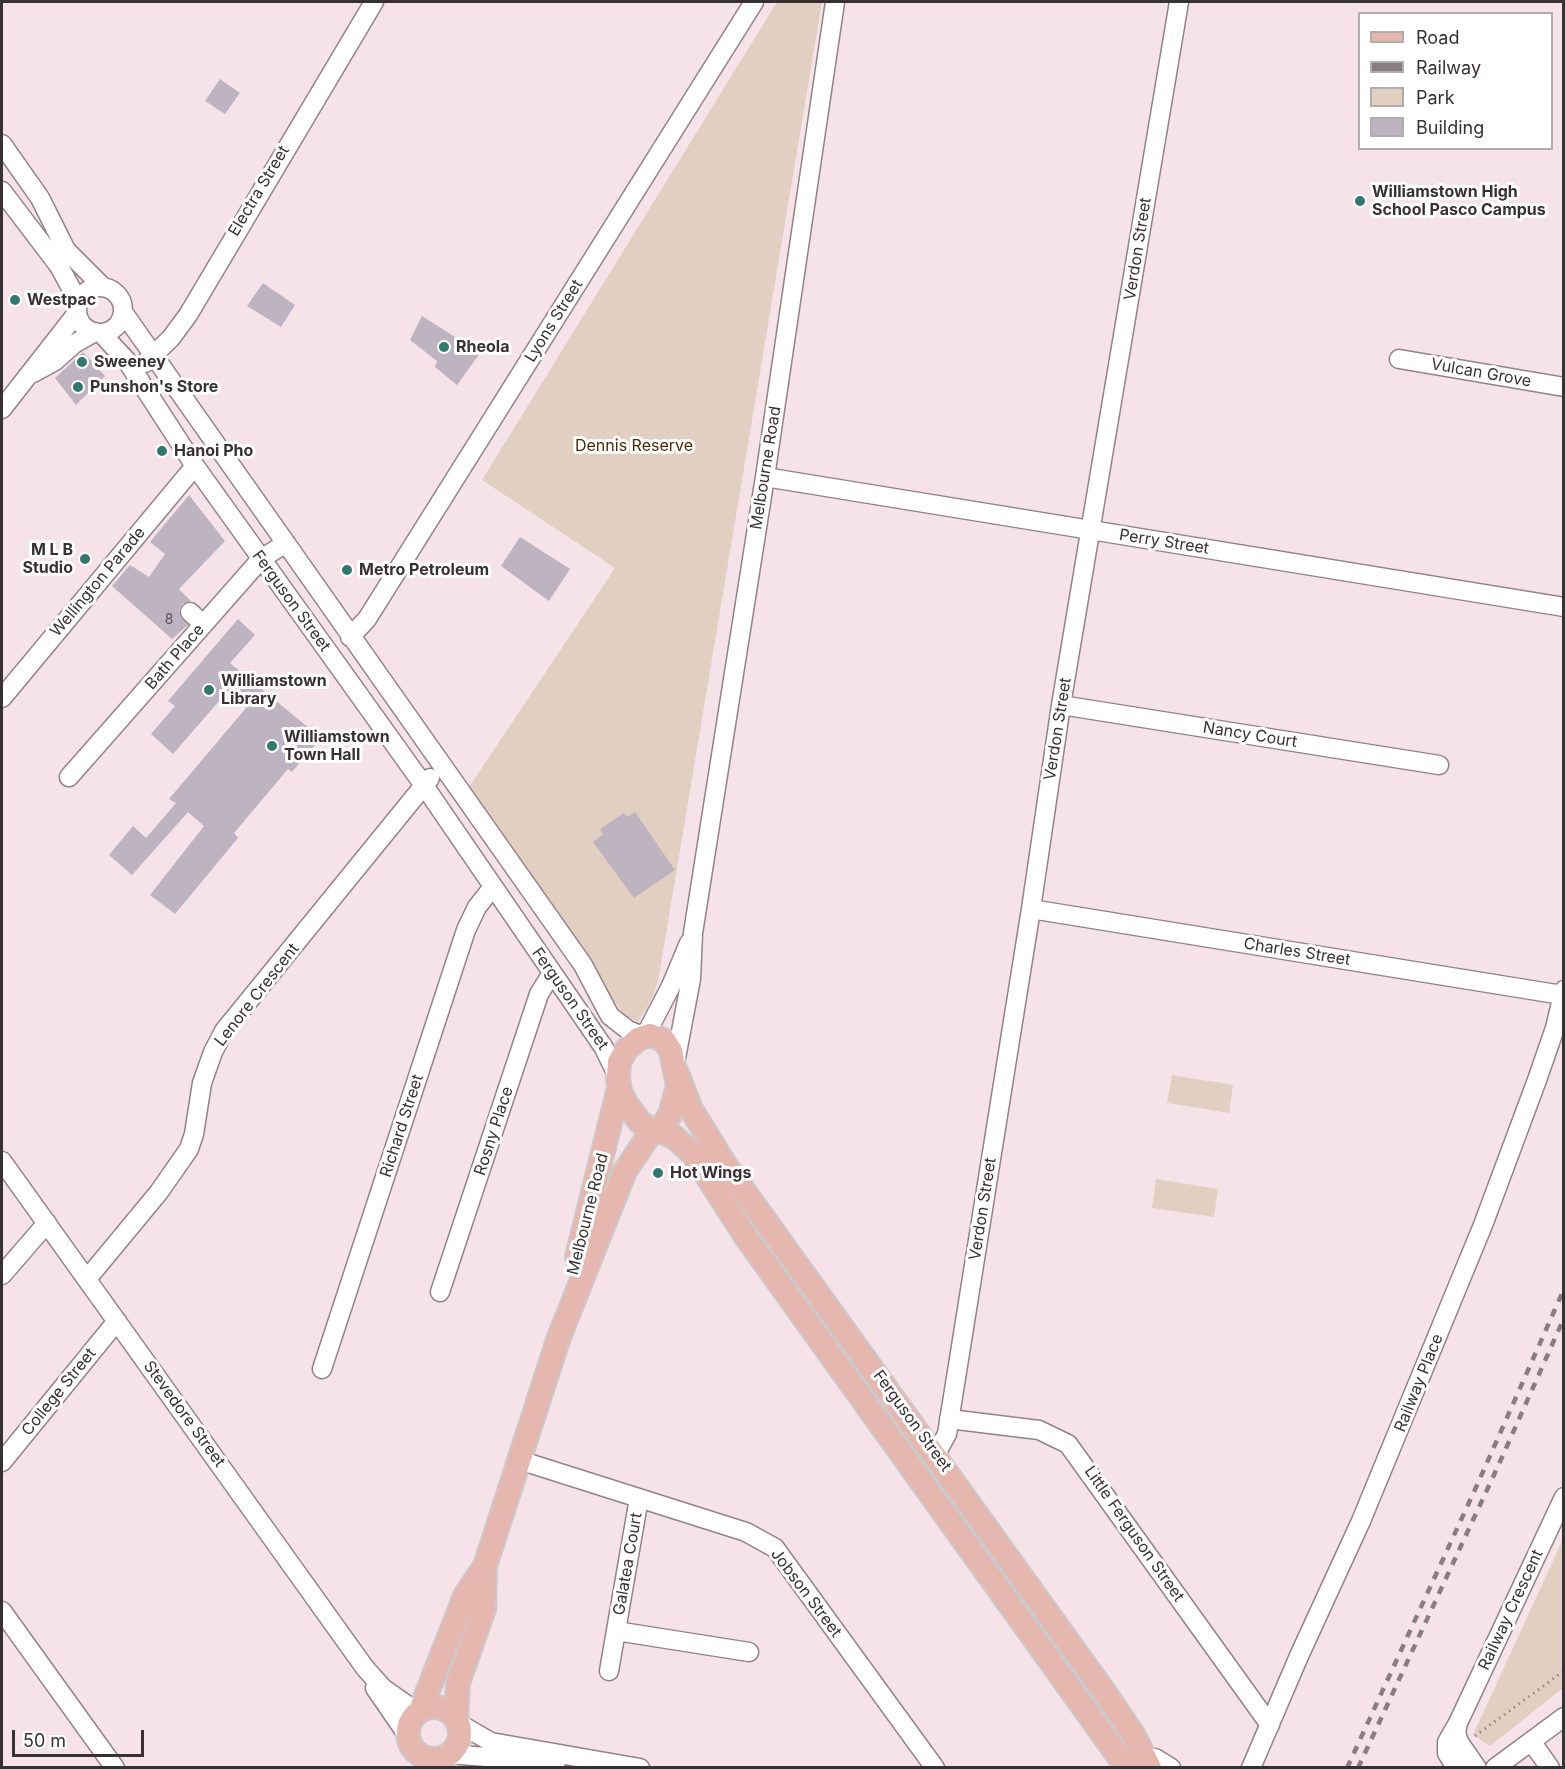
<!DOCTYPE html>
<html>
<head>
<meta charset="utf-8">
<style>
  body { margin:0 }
  #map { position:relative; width:1565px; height:1769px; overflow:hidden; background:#f6e3e9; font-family:Inter,sans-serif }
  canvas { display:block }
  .frame { position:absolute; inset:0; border:3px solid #383133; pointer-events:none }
  .legend { position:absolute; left:1358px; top:12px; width:195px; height:138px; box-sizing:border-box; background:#fff; border:2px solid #afadad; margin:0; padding:8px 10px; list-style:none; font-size:18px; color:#383133 }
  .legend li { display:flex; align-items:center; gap:12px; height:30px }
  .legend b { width:30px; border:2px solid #afadad }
  .scale { position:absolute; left:12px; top:1730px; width:132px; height:27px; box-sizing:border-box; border:3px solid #383133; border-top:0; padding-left:8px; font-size:18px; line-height:21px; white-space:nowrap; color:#383133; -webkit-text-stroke:4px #fff; paint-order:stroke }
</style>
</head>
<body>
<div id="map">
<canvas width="1565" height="1769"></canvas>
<div class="frame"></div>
<ul class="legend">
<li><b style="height:8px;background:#e6b7af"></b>Road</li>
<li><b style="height:8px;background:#897d81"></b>Railway</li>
<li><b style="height:16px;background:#e1d0c1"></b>Park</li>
<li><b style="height:16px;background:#beb3c0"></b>Building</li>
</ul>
<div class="scale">50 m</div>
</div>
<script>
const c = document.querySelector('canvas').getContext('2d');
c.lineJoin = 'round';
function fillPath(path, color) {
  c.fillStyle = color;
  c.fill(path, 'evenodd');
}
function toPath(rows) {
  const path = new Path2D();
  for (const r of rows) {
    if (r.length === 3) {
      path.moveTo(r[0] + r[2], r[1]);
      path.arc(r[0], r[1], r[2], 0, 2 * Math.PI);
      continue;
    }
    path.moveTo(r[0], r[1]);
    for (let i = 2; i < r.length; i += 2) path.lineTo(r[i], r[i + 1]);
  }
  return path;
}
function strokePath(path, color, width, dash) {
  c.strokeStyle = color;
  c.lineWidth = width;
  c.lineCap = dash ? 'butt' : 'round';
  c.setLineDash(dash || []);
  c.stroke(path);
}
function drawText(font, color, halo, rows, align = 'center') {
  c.font = font + ' Inter,sans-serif';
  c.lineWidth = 6;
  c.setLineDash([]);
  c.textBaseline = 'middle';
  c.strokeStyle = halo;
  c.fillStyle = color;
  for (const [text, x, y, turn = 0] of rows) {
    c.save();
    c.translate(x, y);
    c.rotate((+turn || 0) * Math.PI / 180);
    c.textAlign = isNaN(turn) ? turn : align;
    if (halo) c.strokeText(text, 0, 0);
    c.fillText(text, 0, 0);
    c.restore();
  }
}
const green = toPath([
  [777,2,822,2,658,982,651,1001,638,1022,624,1015,467,790,615,568,482,480],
  [1172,1075,1233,1085,1229,1113,1167,1103],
  [1156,1179,1218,1189,1214,1217,1152,1208],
  [1563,1539,1563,1688,1490,1746,1473,1735]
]);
const building = toPath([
  [220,79,240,93,225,114,205,101],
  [263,283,295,305,281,327,247,306],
  [422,316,480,353,457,385,435,367,437,361,410,340],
  [83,352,105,376,76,405,55,378],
  [189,495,225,541,179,589,191,601,182,604,179,610,180,616,188,625,172,639,112,586,130,565,149,577,165,554,150,542],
  [520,537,570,569,549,601,501,566],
  [238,619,255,635,230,663,321,738,292,772,288,769,234,833,238,838,175,914,150,895,204,826,188,812,132,875,109,855,133,826,146,838,176,803,169,799,246,708,227,692,173,754,151,734,175,706,168,701],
  [635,812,675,870,634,898,593,842,603,834,600,829,624,813,627,817]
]);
const path = toPath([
  [1475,1736,1564,1671]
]);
const minor = toPath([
  [2,144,40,198,66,250,102,286],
  [2,191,59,266,78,301],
  [100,310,23],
  [123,312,583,965,610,1016,628,1030,643,1036],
  [101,333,127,361,195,466,425,787,604,1048,618,1077],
  [1399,359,1564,387],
  [145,363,171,338,188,315,374,2],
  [33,373,55,361,74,344,95,332],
  [2,409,77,313],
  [765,477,1564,607],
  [190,612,203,624],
  [350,637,367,619,754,2],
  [2,698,195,466],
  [1061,705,1439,765],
  [69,777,261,559,286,543],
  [1031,909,1562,995],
  [645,1036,671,986,689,943],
  [675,1063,691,979,693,933,765,477,835,2],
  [2,1161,365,1668,383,1688,417,1712],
  [2,1275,47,1223],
  [87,1279,159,1192,189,1149,194,1134,202,1083,213,1052,224,1031,430,778],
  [440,1292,539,994,552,973],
  [322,1369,466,930,477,907,492,888],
  [949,1419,1039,1430,1068,1444,1270,1725],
  [936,1454,947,1434,1031,909,1061,705,1179,2],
  [519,1460,746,1532,775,1548,935,1768],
  [2,1462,117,1321],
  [2,1611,115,1768],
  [616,1631,749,1652],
  [609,1671,639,1498],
  [375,1688,408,1736],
  [458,1723,491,1742,640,1768],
  [1458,1723,1456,1732,1459,1742,1477,1768],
  [1531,1741,1550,1768],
  [449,1754,511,1759,556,1768],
  [1146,1758,1155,1758,1171,1768],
  [1251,1768,1299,1656,1361,1521,1483,1225,1537,1080,1555,1028,1564,990],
  [1456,1768,1447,1753,1447,1742,1458,1723,1564,1497],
  [1495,1768,1564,1717]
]);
const major = toPath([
  [650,1035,664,1040,671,1051,678,1086,670,1115,661,1128,652,1131,640,1122,627,1105,620,1091,618,1079,619,1062,626,1050,638,1039,650,1035],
  [677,1073,691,1109,726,1166,1103,1690,1133,1734,1150,1768],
  [656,1130,674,1137,693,1154,746,1237,1127,1768],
  [577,1257,619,1087],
  [434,1733,26],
  [420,1711,465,1596,485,1566],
  [456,1720,458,1683,484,1609,485,1566,558,1340,625,1171,652,1131]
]);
const rail = toPath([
  [1347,1768,1478,1483,1564,1289],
  [1358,1768,1499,1464,1564,1318]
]);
const markers = [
  [1360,201,6,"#32786f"],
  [15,300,6,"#32786f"],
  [444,347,6,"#32786f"],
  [82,362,6,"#32786f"],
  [78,387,6,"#32786f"],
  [162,451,6,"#32786f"],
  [85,559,6,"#32786f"],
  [347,570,6,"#32786f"],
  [209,690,6,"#32786f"],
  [272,746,6,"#32786f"],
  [658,1173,6,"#32786f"]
];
const numberNames = [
  ["8",169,620]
];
const streetNames = [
  ["Electra Street",259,191,-59],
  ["Verdon Street",1138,249,-81],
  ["Lyons Street",554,321,-58],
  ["Vulcan Grove",1481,373,10],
  ["Melbourne Road",766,468,-81],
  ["Perry Street",1164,542,9],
  ["Wellington Parade",98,582,-50],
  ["Ferguson Street",291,601,54],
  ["Bath Place",175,657,-49],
  ["Verdon Street",1058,729,-81],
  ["Nancy Court",1250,735,9],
  ["Charles Street",1297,952,9],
  ["Lenore Crescent",257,995,-52],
  ["Ferguson Street",570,999,55],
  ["Richard Street",402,1126,-72],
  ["Rosny Place",494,1131,-72],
  ["Verdon Street",983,1209,-81],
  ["Melbourne Road",588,1214,-76],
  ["Railway Place",1419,1383,-68],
  ["College Street",59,1392,-51],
  ["Stevedore Street",184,1414,54],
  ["Ferguson Street",912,1421,54],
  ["Little Ferguson Street",1134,1534,55],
  ["Galatea Court",628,1564,-80],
  ["Jobson Street",806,1593,53],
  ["Railway Crescent",1511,1610,-65]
];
const poiNames = [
  ["Williamstown High",1372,192],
  ["School Pasco Campus",1372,210],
  ["Westpac",27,300],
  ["Rheola",456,347],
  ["Sweeney",94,362],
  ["Punshon's Store",90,387],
  ["Hanoi Pho",174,451],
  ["M L B",73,550,"right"],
  ["Studio",73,568,"right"],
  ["Metro Petroleum",359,570],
  ["Williamstown",221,681],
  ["Library",221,699],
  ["Williamstown",284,737],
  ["Town Hall",284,755],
  ["Hot Wings",670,1173]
];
const parkNames = [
  ["Dennis Reserve",634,446]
];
fillPath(green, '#e1d0c1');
fillPath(building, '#beb3c0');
strokePath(minor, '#938388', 21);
strokePath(major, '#cbc9ca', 26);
strokePath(path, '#95888c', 3, [1.5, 4.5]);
strokePath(minor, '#fff', 18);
strokePath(major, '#e6b7af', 22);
strokePath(rail, '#897d81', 4.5, [8, 8]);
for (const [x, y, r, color] of markers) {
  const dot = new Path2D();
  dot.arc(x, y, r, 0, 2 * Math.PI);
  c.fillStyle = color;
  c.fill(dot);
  strokePath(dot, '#fff', 2);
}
drawText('14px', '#5a5256', null, numberNames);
drawText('16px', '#383133', '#fff', streetNames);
drawText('bold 16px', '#383133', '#fff', poiNames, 'left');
drawText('16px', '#4d2b03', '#fff', parkNames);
</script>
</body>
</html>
